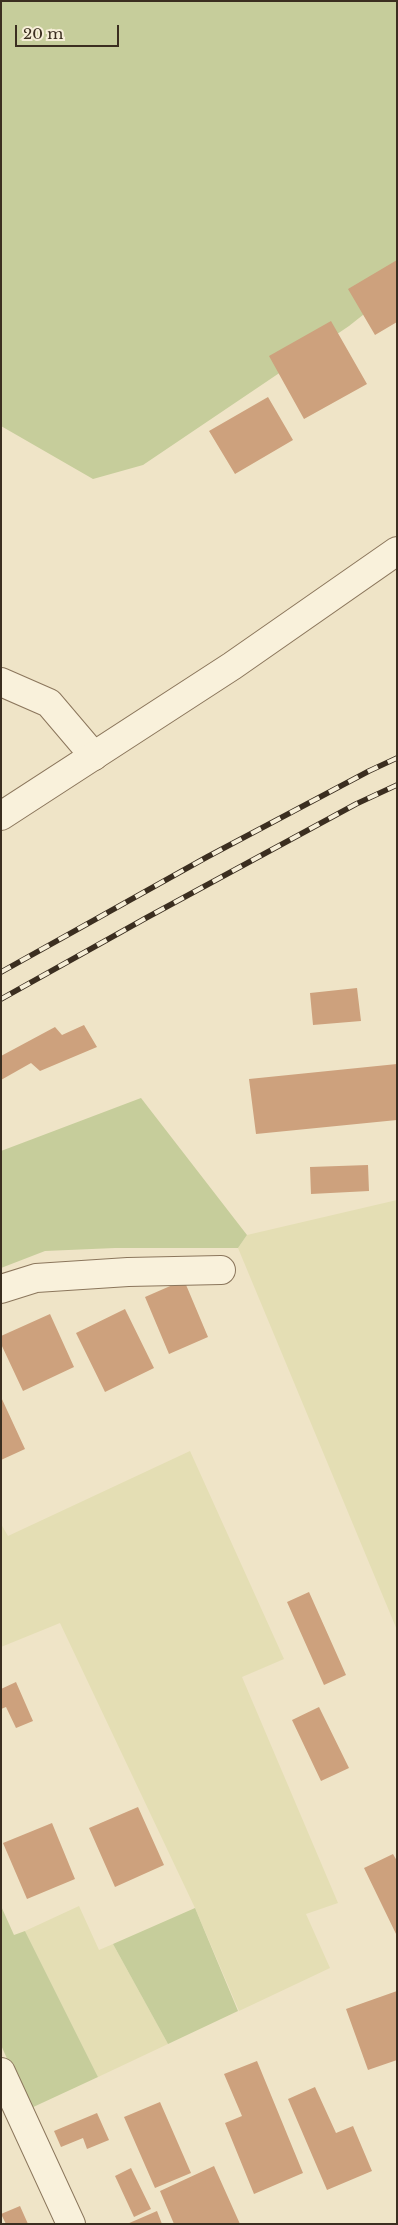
<!DOCTYPE html>
<html>
<head>
<meta charset="utf-8">
<style>
  body { margin:0 }
  #map { position:relative; width:398px; height:2225px; overflow:hidden; background:#efe4c7; font-family:"Libre Baskerville",serif }
  canvas { display:block }
  .frame { position:absolute; inset:0; border:2px solid #3b2e20; pointer-events:none }
  .scale { position:absolute; left:15px; top:25px; width:104px; height:22px; box-sizing:border-box; border:2px solid #3b2e20; border-top:0; padding-left:6px; font-size:15px; line-height:18px; white-space:nowrap; color:#3b2e20; -webkit-text-stroke:4px #f6eed7; paint-order:stroke }
</style>
</head>
<body>
<div id="map">
<canvas width="398" height="2225"></canvas>
<div class="frame"></div>
<div class="scale">20 m</div>
</div>
<script>
const c = document.querySelector('canvas').getContext('2d');
c.lineJoin = 'round';
function fillPath(path, color) {
  c.fillStyle = color;
  c.fill(path, 'evenodd');
}
function toPath(rows) {
  const path = new Path2D();
  for (const r of rows) {
    path.moveTo(r[0], r[1]);
    for (let i = 2; i < r.length; i += 2) path.lineTo(r[i], r[i + 1]);
  }
  return path;
}
function strokePath(path, color, width, dash) {
  c.strokeStyle = color;
  c.lineWidth = width;
  c.lineCap = dash ? 'butt' : 'round';
  c.setLineDash(dash || []);
  c.stroke(path);
}
const farmland = toPath([
  [397,1200,397,1630,238,1248,247,1235],
  [190,1451,284,1659,242,1677,338,1903,306,1914,330,1968,239,2011,195,1908,60,1623,1,1647,1,1524,8,1536],
  [79,1906,99,1950,113,1944,168,2044,98,2077,25,1931]
]);
const green = toPath([
  [1,1,397,1,397,288,349,326,143,465,93,479,1,426],
  [141,1098,247,1235,238,1248,115,1248,45,1251,1,1268,1,1151],
  [1,1906,14,1935,25,1931,98,2077,29,2109,1,2045],
  [195,1908,238,2011,168,2044,113,1944]
]);
const building = toPath([
  [397,260,397,322,375,335,348,289],
  [331,321,367,384,304,419,269,356],
  [268,397,293,440,235,474,209,431],
  [357,988,361,1021,313,1025,310,993],
  [84,1025,97,1047,40,1071,31,1063,1,1080,1,1056,55,1027,62,1035],
  [397,1064,397,1120,256,1134,249,1079],
  [368,1165,369,1191,311,1194,310,1167],
  [184,1280,208,1337,169,1354,145,1297],
  [125,1309,154,1368,105,1392,76,1333],
  [50,1314,74,1367,23,1391,1,1344,1,1336],
  [1,1397,25,1449,1,1460],
  [309,1592,346,1675,324,1685,287,1602],
  [16,1682,33,1721,16,1728,6,1707,1,1709,1,1689],
  [319,1707,349,1768,321,1781,292,1720],
  [138,1807,164,1865,115,1887,89,1828],
  [52,1823,75,1879,27,1899,3,1843],
  [393,1854,397,1861,397,1936,364,1868],
  [397,1991,397,2060,368,2070,346,2009],
  [257,2061,303,2173,254,2194,225,2123,242,2116,224,2074],
  [315,2087,336,2133,353,2126,372,2171,327,2190,288,2099],
  [160,2102,191,2173,155,2188,124,2117],
  [97,2113,109,2140,87,2149,83,2138,61,2147,54,2131],
  [214,2166,240,2224,174,2224,160,2191],
  [131,2168,151,2209,134,2217,115,2176],
  [20,2206,28,2224,6,2224,1,2214],
  [157,2211,162,2224,127,2224]
]);
const minor = toPath([
  [1,682,49,703,94,756],
  [1,1289,36,1278,128,1272,221,1270],
  [1,2072,71,2224]
]);
const tertiary = toPath([
  [1,816,232,666,397,551]
]);
const rail = toPath([
  [1,972,207,857,369,771,397,758],
  [1,999,146,918,356,804,397,785]
]);
fillPath(farmland, '#e4deb4');
fillPath(green, '#c6cd9b');
fillPath(building, '#cda17d');
strokePath(minor, '#8b765c', 30);
strokePath(tertiary, '#8b765c', 30);
strokePath(minor, '#f9f1db', 28);
strokePath(tertiary, '#f9f1db', 28);
strokePath(rail, '#3b2e20', 5.5);
strokePath(rail, '#f6eed7', 4, [11]);
</script>
</body>
</html>
